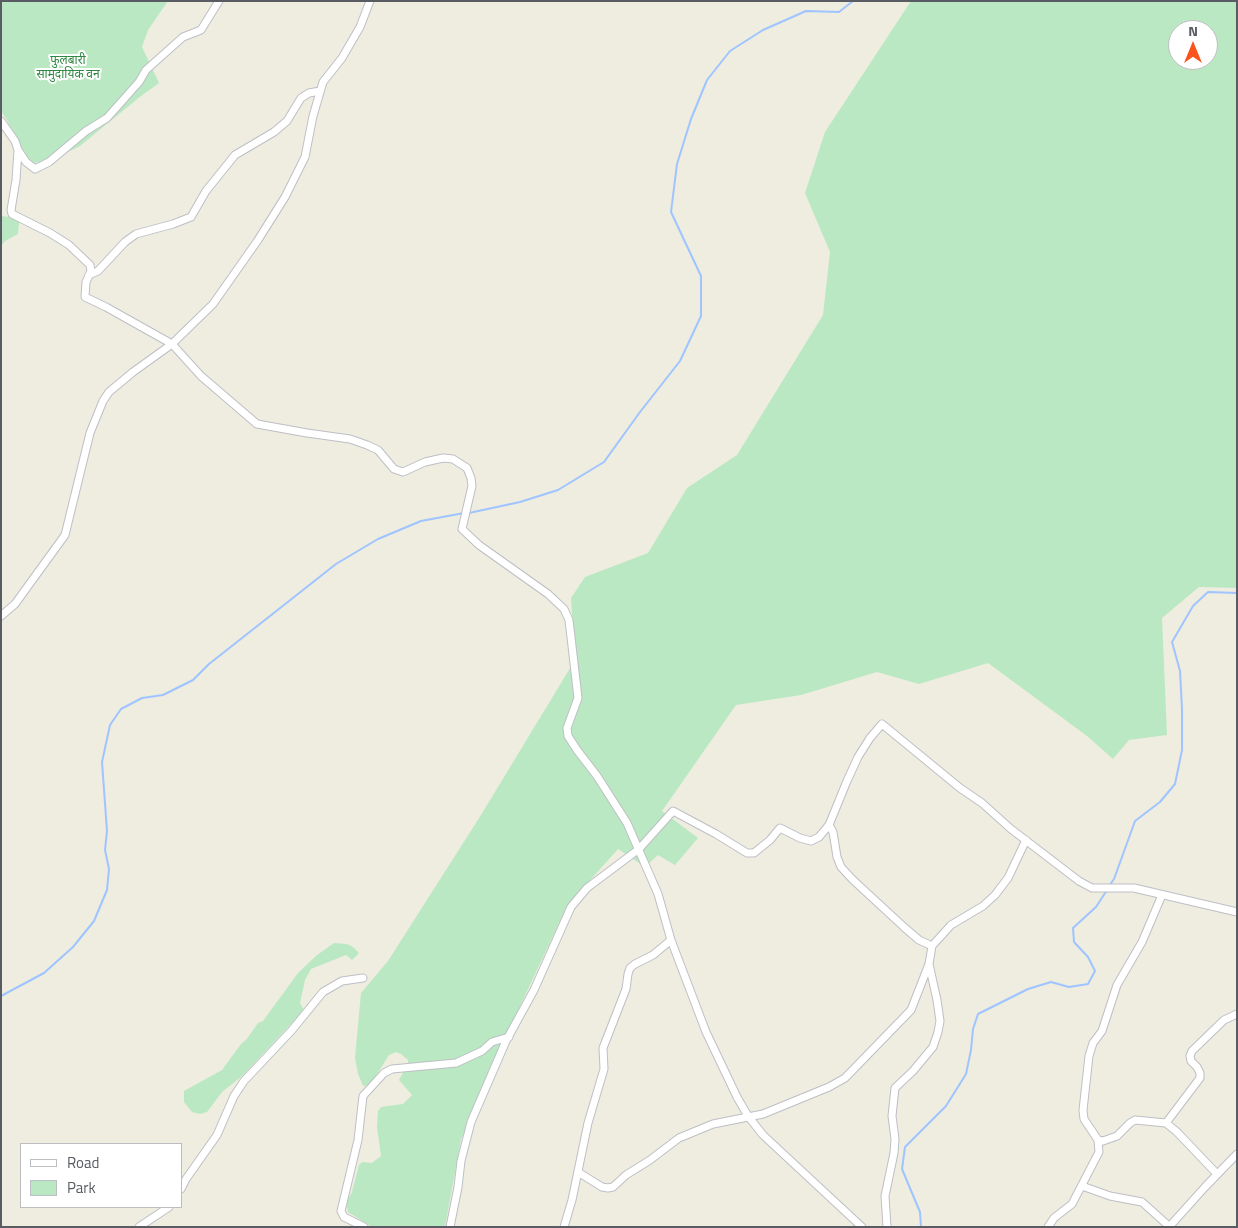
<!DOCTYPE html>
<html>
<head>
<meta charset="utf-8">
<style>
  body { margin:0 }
  #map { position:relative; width:1238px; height:1228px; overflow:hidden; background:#eeede0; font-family:"Titillium Web",sans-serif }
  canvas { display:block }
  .frame { position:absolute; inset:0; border:2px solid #595c63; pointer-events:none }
  .legend { position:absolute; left:20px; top:1143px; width:162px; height:65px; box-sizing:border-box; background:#fff; border:1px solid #bdbec1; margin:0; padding:6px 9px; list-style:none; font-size:15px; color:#595c63 }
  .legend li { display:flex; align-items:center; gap:10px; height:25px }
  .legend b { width:25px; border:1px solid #bdbec1 }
  .north { position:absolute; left:1168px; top:20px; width:50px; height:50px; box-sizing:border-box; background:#fff; border:1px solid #bdbec1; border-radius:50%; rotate:0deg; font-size:14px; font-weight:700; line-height:20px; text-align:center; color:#595c63 }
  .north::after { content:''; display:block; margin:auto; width:18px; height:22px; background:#fa531b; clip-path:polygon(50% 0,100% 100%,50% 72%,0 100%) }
</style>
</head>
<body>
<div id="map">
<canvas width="1238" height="1228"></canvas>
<div class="frame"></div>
<ul class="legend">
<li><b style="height:6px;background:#fff"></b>Road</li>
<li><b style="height:14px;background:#bae8c2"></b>Park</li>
</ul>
<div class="north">N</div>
</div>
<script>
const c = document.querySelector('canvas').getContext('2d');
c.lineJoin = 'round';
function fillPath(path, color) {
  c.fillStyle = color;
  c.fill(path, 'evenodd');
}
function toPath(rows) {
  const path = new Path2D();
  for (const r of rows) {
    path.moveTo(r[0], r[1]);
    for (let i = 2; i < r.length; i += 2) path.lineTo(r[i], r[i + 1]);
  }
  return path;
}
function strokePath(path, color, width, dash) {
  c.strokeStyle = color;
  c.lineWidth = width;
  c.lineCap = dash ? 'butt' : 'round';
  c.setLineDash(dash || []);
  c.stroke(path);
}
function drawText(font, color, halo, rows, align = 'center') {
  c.font = font + ' "Titillium Web","Noto Sans Devanagari",sans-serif';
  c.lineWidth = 4;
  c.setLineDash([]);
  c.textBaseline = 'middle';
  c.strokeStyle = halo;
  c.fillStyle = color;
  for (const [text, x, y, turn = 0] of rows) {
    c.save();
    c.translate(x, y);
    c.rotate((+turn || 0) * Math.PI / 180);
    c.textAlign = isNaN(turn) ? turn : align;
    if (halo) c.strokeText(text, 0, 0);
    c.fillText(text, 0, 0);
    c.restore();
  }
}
const green = toPath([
  [1,1,168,1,148,30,142,47,159,83,141,96,80,146,52,160,33,163,23,152,7,120,1,111],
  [911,1,1237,1,1237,588,1199,587,1162,618,1167,735,1129,740,1113,759,1087,736,988,663,919,684,877,672,801,695,736,705,662,811,698,838,675,865,658,855,645,867,618,849,567,906,507,1034,461,1139,445,1227,372,1227,348,1212,346,1203,352,1192,359,1165,362,1162,372,1163,381,1156,377,1127,378,1111,381,1107,403,1104,412,1095,399,1080,408,1063,408,1060,401,1054,396,1052,389,1055,370,1085,363,1086,358,1074,355,1058,361,993,388,961,481,815,575,660,571,598,585,577,648,553,687,488,737,455,823,315,830,252,805,193,825,132],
  [1178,30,1208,30,1208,60,1178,60],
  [1,216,10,217,19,222,18,234,5,241,1,246],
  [334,943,347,944,353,947,359,953,352,960,346,955,311,969,305,980,300,1003,304,1010,242,1076,222,1092,207,1112,200,1114,192,1112,184,1102,184,1091,222,1070,241,1044,246,1040,258,1023,263,1021,298,973,317,955]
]);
const stream = toPath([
  [469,513,520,502,558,490,604,462,640,412,680,361,701,316,701,276,671,212,677,164,691,119,707,80,730,51,763,30,806,11,839,12,853,1],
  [1109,886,1114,879,1135,821,1160,802,1175,784,1182,750,1182,709,1180,671,1172,642,1193,606,1208,592,1237,593],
  [1,996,44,973,73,947,94,921,107,890,109,869,105,850,107,831,102,762,110,725,121,709,142,698,163,695,193,680,209,664,336,564,378,539,421,521,464,513],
  [921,1227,920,1212,902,1169,905,1147,946,1106,966,1074,971,1050,973,1029,978,1014,1028,989,1051,982,1069,987,1088,984,1095,971,1088,957,1074,942,1073,928,1096,907,1107,890]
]);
const minor = toPath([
  [1,121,15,141,18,150,16,180,11,210,12,214,50,233,69,245,90,265,91,271,86,282,85,297,106,307,172,344,201,376,257,424,307,433,350,439,367,445,378,450,394,469,403,472,425,462,443,458,453,459,467,468,471,478,472,486,462,529,479,545,548,594,564,609,569,620,578,698,567,728,568,736,577,750,597,776,627,823,658,894,671,940,706,1032,737,1097,748,1116,763,1135,862,1227],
  [18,150,26,162,35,169,49,162,86,131,107,118,139,82,146,70,183,37,201,30,219,1],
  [89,275,98,271,125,242,136,234,173,224,191,217,206,191,235,155,274,132,287,121,301,98,309,93,320,91],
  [1,616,15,604,65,535,90,433,103,401,109,392,133,372,172,344,213,304,258,240,285,197,305,157,313,116,323,82,342,58,360,27,370,1],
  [829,825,833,832,837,857,841,867,852,879,905,928,919,940,932,946],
  [1162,895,1142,942,1117,985,1102,1031,1093,1043,1089,1056,1083,1110,1084,1119,1098,1140,1103,1141,1117,1136,1130,1123,1135,1120,1166,1123,1177,1132,1217,1174],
  [1166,1123,1200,1078,1200,1073,1197,1067,1191,1061,1190,1056,1192,1051,1224,1020,1237,1014],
  [578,1172,602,1187,608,1188,613,1187,626,1175,650,1160,679,1138,713,1124,763,1114,829,1087,845,1078,911,1010,929,964],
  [1082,1186,1110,1196,1142,1202,1170,1227],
  [181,1189,186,1179,217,1135,234,1096,244,1081,292,1030,323,992,342,981,363,978],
  [139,1227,169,1207],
  [364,1227,344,1217,341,1211,358,1140,363,1096,384,1073,392,1069,456,1063,482,1051,492,1042,509,1037],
  [450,1227,458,1187,461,1161,471,1122,506,1041,534,990,571,907,587,888,639,849,673,811,716,834,747,853,754,853,770,840,780,828,800,838,811,841,819,837,829,825,847,781,858,757,870,738,882,724,960,788,982,803,1011,829,1079,881,1092,888,1134,888,1237,912],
  [564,1227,572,1200,588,1123,604,1069,603,1048,626,989,628,974,630,968,635,964,653,955,671,940],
  [887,1227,885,1196,894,1153,895,1139,892,1116,895,1088,913,1071,933,1047,938,1032,940,1021,937,1000,929,964,932,946,951,925,983,906,995,895,1008,878,1026,840],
  [1048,1227,1054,1218,1072,1204,1099,1152,1098,1140],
  [1169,1227,1205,1187,1237,1154]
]);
const parkNames = [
  ["फुलबारी",68,61],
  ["सामुदायिक वन",68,75]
];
fillPath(green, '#bae8c2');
strokePath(stream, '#9fc4ff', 2);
strokePath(minor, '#bebfc6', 9);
strokePath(minor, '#fff', 7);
drawText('12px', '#2d8740', '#fff', parkNames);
</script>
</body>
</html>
